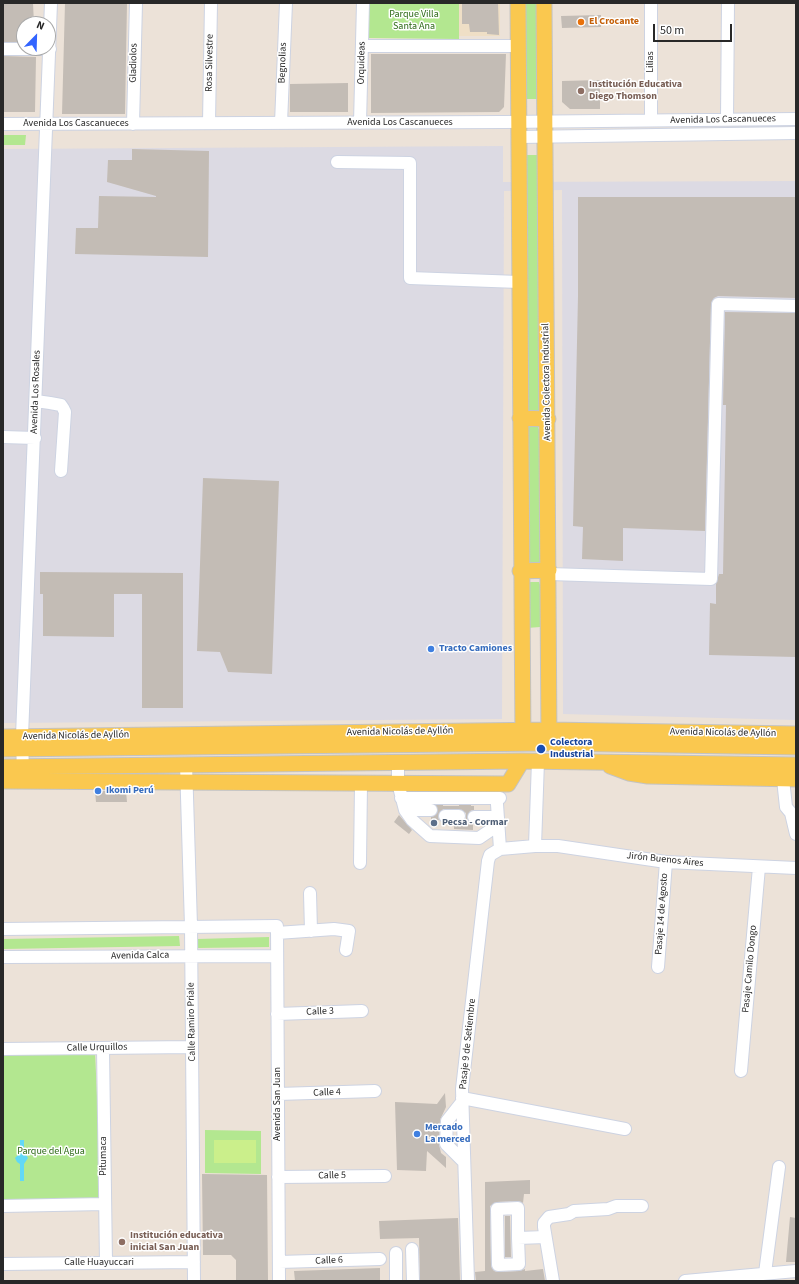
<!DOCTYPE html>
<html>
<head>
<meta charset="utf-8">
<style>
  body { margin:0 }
  #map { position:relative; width:799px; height:1284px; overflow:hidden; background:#ece2d8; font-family:"Source Sans 3",sans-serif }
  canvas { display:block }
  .frame { position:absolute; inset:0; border:4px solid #282828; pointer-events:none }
  .north { position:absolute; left:16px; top:16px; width:40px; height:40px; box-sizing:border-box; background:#fff; border:1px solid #a9a9a9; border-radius:50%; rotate:23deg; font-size:11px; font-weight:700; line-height:16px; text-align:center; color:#282828 }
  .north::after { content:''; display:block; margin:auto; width:14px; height:18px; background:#3264ff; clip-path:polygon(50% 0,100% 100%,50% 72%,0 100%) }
  .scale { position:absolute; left:653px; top:24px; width:79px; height:18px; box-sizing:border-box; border:2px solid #282828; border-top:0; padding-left:5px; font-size:12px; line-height:14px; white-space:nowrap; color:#282828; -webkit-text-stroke:3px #fff; paint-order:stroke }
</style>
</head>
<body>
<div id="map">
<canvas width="799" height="1284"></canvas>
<div class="frame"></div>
<div class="north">N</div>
<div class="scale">50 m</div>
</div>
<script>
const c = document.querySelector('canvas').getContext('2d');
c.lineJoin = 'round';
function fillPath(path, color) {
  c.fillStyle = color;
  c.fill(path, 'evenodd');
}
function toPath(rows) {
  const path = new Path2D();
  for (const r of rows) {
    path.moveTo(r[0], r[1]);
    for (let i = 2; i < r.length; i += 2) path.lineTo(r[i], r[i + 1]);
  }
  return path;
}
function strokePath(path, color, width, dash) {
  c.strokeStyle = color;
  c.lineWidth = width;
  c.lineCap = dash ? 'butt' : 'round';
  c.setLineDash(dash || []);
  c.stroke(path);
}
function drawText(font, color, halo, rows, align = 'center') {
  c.font = font + ' "Source Sans 3",sans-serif';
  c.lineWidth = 3;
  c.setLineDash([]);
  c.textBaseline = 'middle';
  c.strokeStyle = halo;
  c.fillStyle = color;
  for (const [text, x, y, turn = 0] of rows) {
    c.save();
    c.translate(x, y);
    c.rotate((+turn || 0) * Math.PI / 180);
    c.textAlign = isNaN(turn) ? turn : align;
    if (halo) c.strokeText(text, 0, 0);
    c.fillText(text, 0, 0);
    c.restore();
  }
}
const industrial = toPath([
  [503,146,503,182,796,181,796,720,563,714,562,190,504,191,502,719,3,723,3,149]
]);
const education = toPath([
  [459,3,500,3,500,36,459,36]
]);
const green = toPath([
  [369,3,459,3,459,39,369,38],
  [523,3,538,3,538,99,524,99],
  [3,135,26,135,25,145,3,145],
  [524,155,539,155,539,414,527,417],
  [527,427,538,427,539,430,541,566,529,569],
  [528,582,539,582,540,585,540,627,527,628],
  [179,936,180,946,3,949,3,939],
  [269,937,269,947,197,948,197,939],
  [3,1052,95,1052,102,1205,3,1207],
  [205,1130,261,1131,261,1174,205,1173]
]);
const pitch = toPath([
  [214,1140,256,1140,256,1163,214,1163]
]);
const water = toPath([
  [20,1140,24,1140,24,1152,28,1158,24,1164,24,1181,20,1181,20,1164,17,1162,15,1158,20,1153]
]);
const building = toPath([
  [3,3,33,3,34,24,24,24,24,42,3,42],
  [65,3,127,3,125,114,62,114],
  [462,3,498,3,499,35,487,34,487,32,470,32,469,24,462,24],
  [601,15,601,27,562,28,561,16],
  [371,54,506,54,504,107,499,112,371,113],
  [3,56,36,57,35,112,3,112],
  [600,80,600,109,570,109,562,102,562,81],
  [348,83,348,112,290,112,290,84],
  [132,149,209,151,208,257,75,254,76,228,98,228,99,196,156,197,156,196,107,182,108,160,132,160],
  [578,197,796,197,796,298,718,296,714,298,711,303,705,531,623,528,623,561,582,559,583,527,573,526,578,296],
  [725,312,796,313,796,657,709,655,710,603,716,604,716,584,719,574,723,574,726,405,723,405],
  [203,478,279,481,272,674,228,672,220,652,197,651],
  [40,572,183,573,183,708,142,708,142,594,114,594,114,637,43,636,43,594,40,594],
  [95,791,126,791,127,802,96,802],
  [437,806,474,806,474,810,470,811,467,817,468,821,473,824,473,830,454,829,454,824,462,823,466,819,466,813,459,809,442,809,438,816,439,820,431,820,431,817,438,813],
  [399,815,412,830,409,834,394,822],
  [445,1093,446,1107,440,1120,439,1144,441,1153,446,1157,446,1168,427,1151,426,1171,397,1170,395,1102,437,1104],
  [202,1174,267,1175,268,1281,236,1281,236,1260,231,1255,203,1255],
  [530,1180,530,1194,524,1194,523,1203,518,1201,497,1202,490,1206,491,1266,494,1271,498,1272,519,1271,525,1269,525,1271,543,1269,545,1281,476,1281,475,1272,485,1271,485,1182],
  [505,1216,510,1216,511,1257,505,1257],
  [790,1217,796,1218,796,1262,786,1262],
  [458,1218,460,1281,420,1281,419,1238,380,1239,379,1221],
  [380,1268,380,1281,295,1281,294,1271]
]);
const minorTunnel = toPath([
  [459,804,474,804],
  [431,810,445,810]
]);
const minor = toPath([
  [651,3,651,120],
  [362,46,519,46],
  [3,49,50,49],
  [727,119,728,3],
  [209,123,211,3],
  [281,123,286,3],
  [360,123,363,3],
  [3,124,504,122,796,119],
  [133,124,136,3],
  [519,137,796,133],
  [337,162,410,163,410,278,519,282],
  [36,401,50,403,61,405,63,408,65,412,61,471],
  [3,437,35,438],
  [549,574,711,579,718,304,796,306],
  [398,762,398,783,405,810,412,820,430,836,479,838,498,825],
  [186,764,191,926,194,1281],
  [782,770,786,807,791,813,796,834],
  [23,775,22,736,51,3],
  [401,798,500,798],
  [497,804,500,849],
  [405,810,431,810],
  [445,816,459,816],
  [474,817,498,817],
  [535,846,538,761],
  [360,863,361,784],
  [310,893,311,931],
  [3,929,277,926,279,1281],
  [277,933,334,929,349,931,346,950],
  [3,957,277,956],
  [658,967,666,862],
  [277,1014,362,1011],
  [103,1048,106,1263],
  [3,1049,192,1047],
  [741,1071,759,867],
  [278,1094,375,1091],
  [462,1098,625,1129],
  [462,1102,447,1121,446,1144,464,1162],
  [278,1177,385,1176],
  [3,1206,104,1204],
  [518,1238,518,1208,497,1209,498,1265,519,1264,518,1238,545,1237],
  [412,1249,413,1281],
  [396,1253,396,1281],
  [279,1262,380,1259],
  [3,1264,194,1262],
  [765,1273,779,1167],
  [468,1281,462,1089,488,861,490,855,500,849,535,846,558,846,666,862,796,868],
  [553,1281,544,1227,544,1223,549,1217,569,1214,574,1211,608,1209,616,1206,642,1206],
  [685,1281,796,1271]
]);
const major = toPath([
  [518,3,523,740],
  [544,3,549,740],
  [520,418,548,419],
  [520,571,549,570],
  [3,737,549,730,796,734],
  [3,749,549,743,796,747],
  [610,766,629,773,648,776,796,779],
  [3,767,522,761,796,765],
  [3,781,508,784,522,761]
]);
const markers = [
  [581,22,4,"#e8710a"],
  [581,91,4,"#8d6e63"],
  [431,649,4,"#3f7fe0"],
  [541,749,5,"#1a4fb4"],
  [98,791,4,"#3f7fe0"],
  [434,823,4,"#5c6f8a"],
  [417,1134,4,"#3f7fe0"],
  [122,1242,4,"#8d6e63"]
];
const parkNames = [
  ["Parque Villa",414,15],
  ["Santa Ana",414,27],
  ["Parque del Agua",51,1152]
];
const foodNames = [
  ["El Crocante",589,22]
];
const streetNames = [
  ["Lilias",651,62,-90],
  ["Gladiolos",134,63,-89],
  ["Rosa Silvestre",210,63,-89],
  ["Begnolias",283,63,-88],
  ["Orquideas",362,63,-89],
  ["Avenida Los Cascanueces",723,120,-1],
  ["Avenida Los Cascanueces",400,123],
  ["Avenida Los Cascanueces",76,124],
  ["Avenida Colectora Industrial",547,382,-91],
  ["Avenida Los Rosales",36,392,-88],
  ["Avenida Nicolás de Ayllón",400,732,-1],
  ["Avenida Nicolás de Ayllón",723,733,1],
  ["Avenida Nicolás de Ayllón",76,736,-1],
  ["Jirón Buenos Aires",665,860,6],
  ["Pasaje 14 de Agosto",662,914,-86],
  ["Avenida Calca",140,956,-1],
  ["Pasaje Camilo Dongo",750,969,-85],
  ["Calle 3",320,1012,-2],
  ["Calle Ramiro Priale",192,1022,-91],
  ["Pasaje 9 de Setiembre",468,1044,-84],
  ["Calle Urquillos",97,1048,-1],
  ["Calle 4",327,1093,-2],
  ["Avenida San Juan",278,1104,-90],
  ["Pitumaca",104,1156,-90],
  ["Calle 5",332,1176,-1],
  ["Calle 6",329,1261,-2],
  ["Calle Huayuccari",99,1263]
];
const educationNames = [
  ["Institución Educativa",589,85],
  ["Diego Thomson",589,97],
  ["Institución educativa",130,1236],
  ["inicial San Juan",130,1248]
];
const shopNames = [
  ["Tracto Camiones",439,649],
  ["Ikomi Perú",106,791],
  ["Mercado",425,1128],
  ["La merced",425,1140]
];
const transitNames = [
  ["Colectora",550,743],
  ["Industrial",550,755]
];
const serviceNames = [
  ["Pecsa - Cormar",442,823]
];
fillPath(industrial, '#dcdae3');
fillPath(education, '#efdfc6');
fillPath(green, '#b3e790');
fillPath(pitch, '#cbef8b');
fillPath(water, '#62d8f6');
fillPath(building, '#c3bcb5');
strokePath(minorTunnel, '#c5bdb5', 12, [12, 6]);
strokePath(minor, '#cdd3e2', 14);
strokePath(major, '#c3c3c3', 17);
strokePath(minor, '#fff', 12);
strokePath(major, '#fac84f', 15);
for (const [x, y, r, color] of markers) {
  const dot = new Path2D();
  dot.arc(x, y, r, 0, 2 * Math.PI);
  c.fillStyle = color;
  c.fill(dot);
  strokePath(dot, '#fff', 1.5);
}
drawText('10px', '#2b6814', '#fff', parkNames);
drawText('bold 10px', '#c56008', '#fff', foodNames, 'left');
drawText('10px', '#282828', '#fff', streetNames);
drawText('bold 10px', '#785e54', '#fff', educationNames, 'left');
drawText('bold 10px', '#366cbe', '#fff', shopNames, 'left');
drawText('bold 10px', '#164399', '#fff', transitNames, 'left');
drawText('bold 10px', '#4e5e75', '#fff', serviceNames, 'left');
</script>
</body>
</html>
